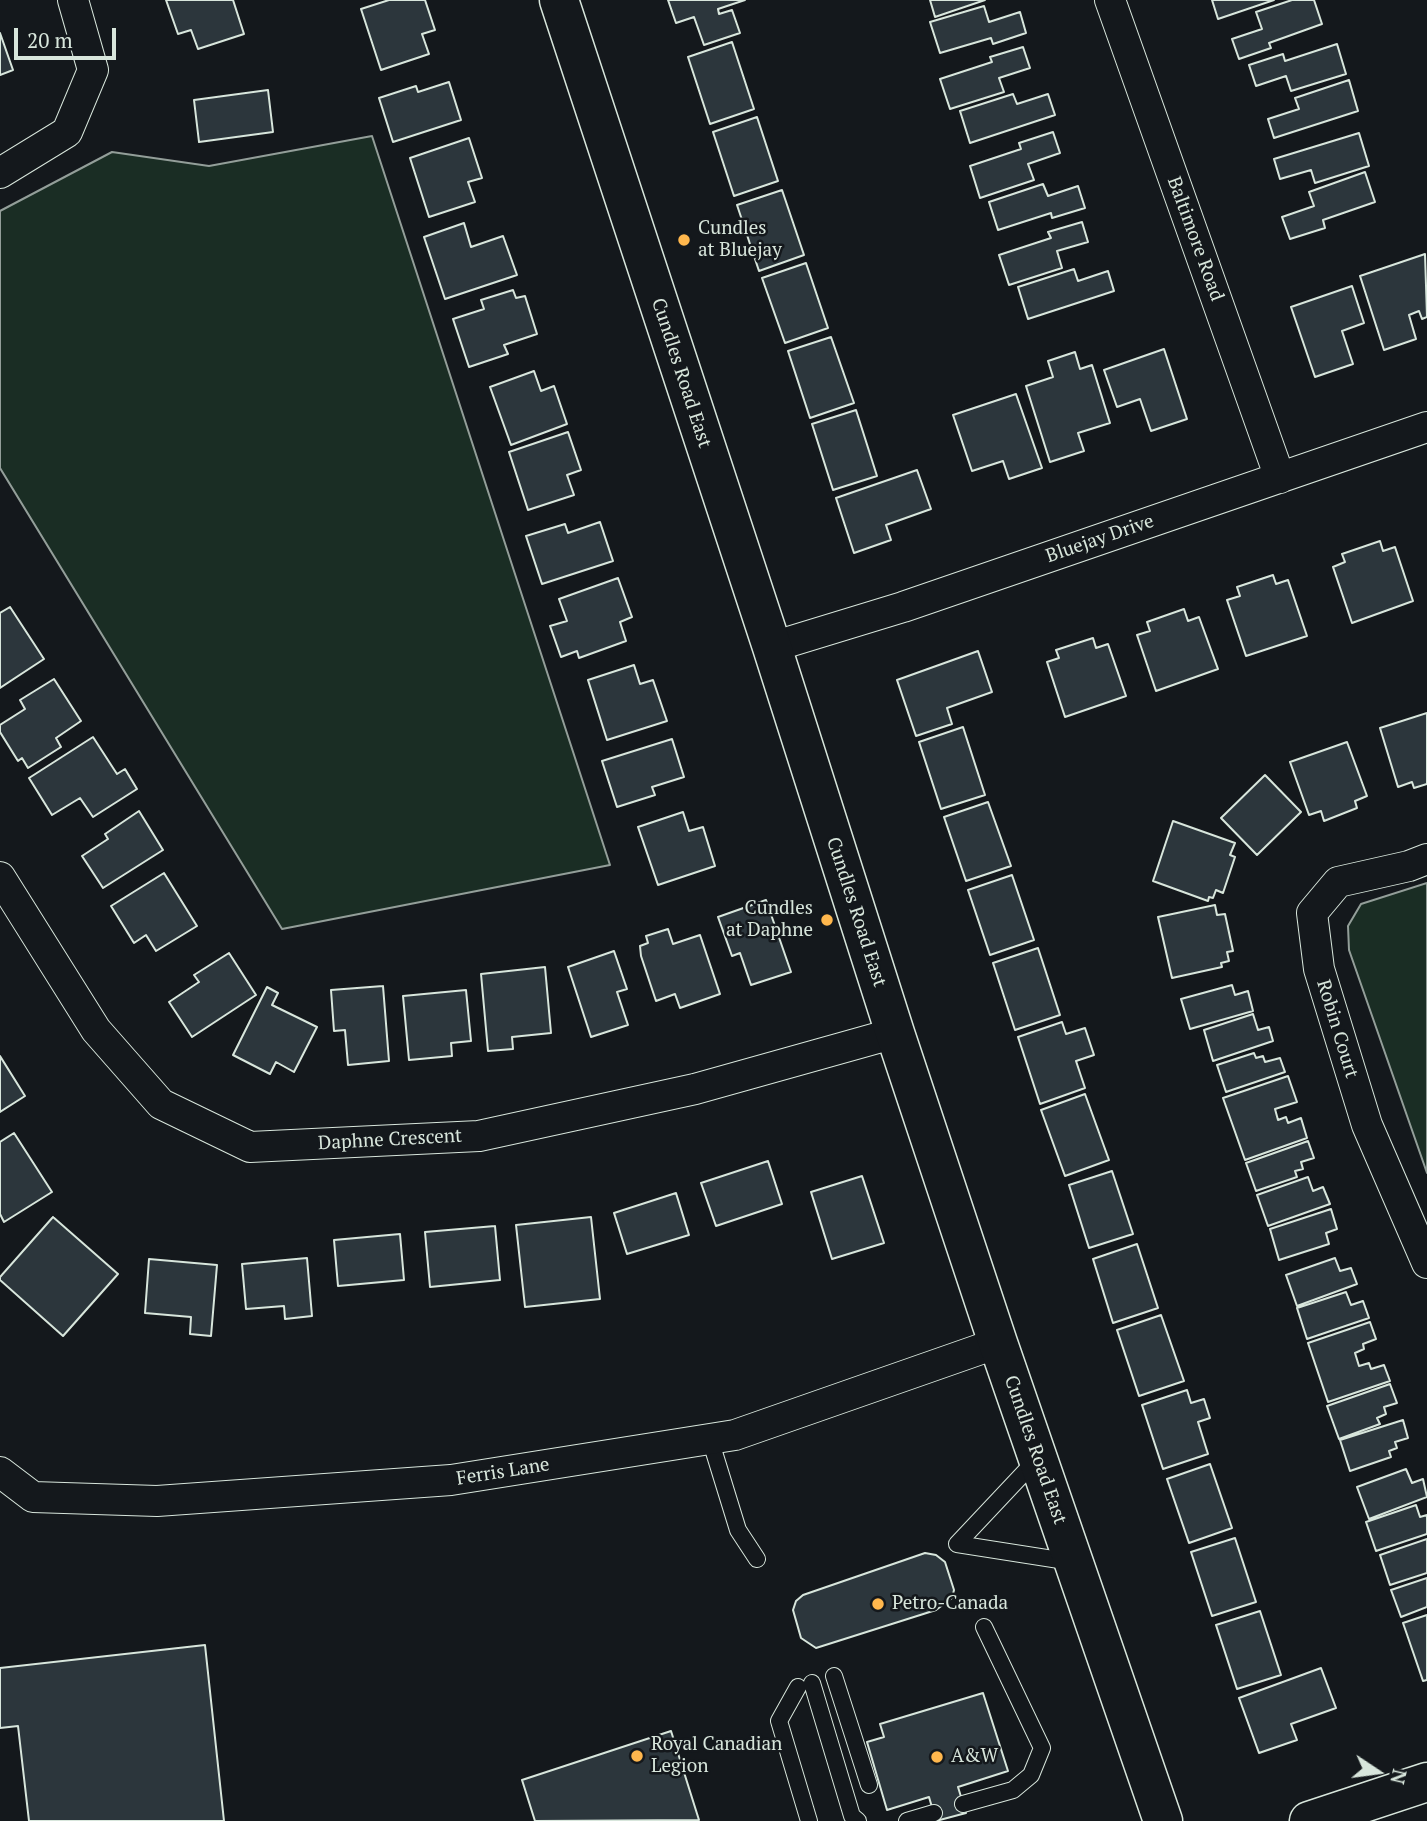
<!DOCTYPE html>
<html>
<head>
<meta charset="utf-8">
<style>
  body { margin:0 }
  #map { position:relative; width:1427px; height:1821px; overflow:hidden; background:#14181c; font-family:"PT Serif",serif }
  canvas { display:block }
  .north { position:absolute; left:1343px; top:1737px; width:70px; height:70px; -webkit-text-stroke:5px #14181c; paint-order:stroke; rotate:103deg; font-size:19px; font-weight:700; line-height:28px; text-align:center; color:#d8e6dc }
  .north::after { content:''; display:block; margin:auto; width:24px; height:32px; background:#d8e6dc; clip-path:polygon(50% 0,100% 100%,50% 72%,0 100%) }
  .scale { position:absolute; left:14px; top:28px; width:102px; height:32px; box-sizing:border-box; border:4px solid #d8e6dc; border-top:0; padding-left:9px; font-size:21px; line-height:24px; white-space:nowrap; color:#d8e6dc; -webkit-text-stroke:5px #14181c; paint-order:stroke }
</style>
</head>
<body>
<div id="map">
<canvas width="1427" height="1821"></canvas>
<div class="north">N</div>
<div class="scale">20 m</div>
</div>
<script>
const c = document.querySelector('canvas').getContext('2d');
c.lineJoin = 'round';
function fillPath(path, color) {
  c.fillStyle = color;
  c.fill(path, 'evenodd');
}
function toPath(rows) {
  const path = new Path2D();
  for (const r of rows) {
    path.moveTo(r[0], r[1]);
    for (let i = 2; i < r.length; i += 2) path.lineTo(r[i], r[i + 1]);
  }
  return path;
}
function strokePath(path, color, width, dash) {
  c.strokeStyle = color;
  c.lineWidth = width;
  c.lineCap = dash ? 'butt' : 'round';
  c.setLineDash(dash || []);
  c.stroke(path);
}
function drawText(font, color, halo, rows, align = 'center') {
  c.font = font + ' "PT Serif",serif';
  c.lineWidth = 5;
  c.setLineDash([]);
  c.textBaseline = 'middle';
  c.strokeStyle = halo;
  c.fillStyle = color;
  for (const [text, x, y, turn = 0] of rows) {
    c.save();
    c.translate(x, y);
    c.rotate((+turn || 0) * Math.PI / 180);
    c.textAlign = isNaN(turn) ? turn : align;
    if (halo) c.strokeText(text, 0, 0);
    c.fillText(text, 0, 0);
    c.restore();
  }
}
const green = toPath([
  [372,136,610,865,282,929,0,468,0,211,112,152,209,166,372,136],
  [1427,883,1427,1173,1349,950,1348,926,1361,904,1427,883]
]);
const building = toPath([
  [166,0,233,0,244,34,198,49,191,30,178,34,166,0],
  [389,0,425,0,435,30,422,34,429,54,381,70,361,9,389,0],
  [668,0,745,0,718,9,719,14,732,10,740,33,704,45,694,17,676,23,668,0],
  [930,0,985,0,935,17,930,0],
  [1212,0,1274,0,1218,19,1212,0],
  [1292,0,1314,0,1322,24,1269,43,1271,48,1239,59,1232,39,1262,29,1256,12,1292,0],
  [984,6,989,22,1020,12,1026,33,993,44,991,38,940,53,930,22,984,6],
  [0,33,13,70,0,75,0,33],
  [732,42,754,109,710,124,688,57,732,42],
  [1337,44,1346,74,1291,91,1286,76,1256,86,1249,65,1283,54,1285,61,1337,44],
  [1023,47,1030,68,999,78,1004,92,950,109,940,79,992,62,990,57,1023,47],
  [1349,80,1358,111,1274,138,1268,119,1299,109,1295,98,1349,80],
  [449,82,461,120,393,142,379,98,416,86,418,92,449,82],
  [268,90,273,132,199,142,194,100,268,90],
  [1013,94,1017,104,1048,94,1055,115,970,143,960,111,1013,94],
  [757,117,778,181,734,196,713,132,757,117],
  [1053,132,1060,153,1028,164,1034,180,980,198,970,166,1021,149,1019,143,1053,132],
  [1359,133,1369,166,1315,183,1311,170,1280,179,1274,159,1359,133],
  [469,138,482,178,468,182,475,202,429,217,410,158,469,138],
  [1365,172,1375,202,1323,220,1325,228,1290,239,1282,217,1314,206,1309,192,1365,172],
  [1043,184,1048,196,1078,186,1085,208,1052,218,1051,213,998,230,989,202,1043,184],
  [782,190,804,255,759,271,737,205,782,190],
  [1082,222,1088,242,1057,251,1062,268,1009,285,999,255,1051,238,1048,232,1082,222],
  [464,223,471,247,503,236,517,275,445,299,424,237,464,223],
  [1425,254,1427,317,1422,319,1419,311,1409,315,1416,339,1384,350,1360,276,1425,254],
  [806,263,828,328,785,343,762,278,806,263],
  [1074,269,1078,281,1108,271,1114,291,1028,319,1018,287,1074,269],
  [1352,286,1364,323,1342,331,1353,364,1315,377,1291,307,1352,286],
  [513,290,516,298,525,296,537,334,504,345,508,354,469,367,453,319,484,309,481,300,513,290],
  [831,337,854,403,810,418,788,351,831,337],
  [1164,349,1187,419,1151,431,1140,399,1117,407,1104,370,1164,349],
  [1075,352,1080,369,1092,365,1110,423,1078,433,1084,451,1050,462,1026,386,1053,377,1048,361,1075,352],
  [534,371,541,391,554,386,567,424,511,445,490,387,534,371],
  [1016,394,1042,468,1009,479,1003,461,972,471,953,415,1016,394],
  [856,410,877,476,833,490,812,424,856,410],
  [568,432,581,470,567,475,574,495,528,510,509,452,568,432],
  [917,470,931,509,886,525,891,540,854,553,836,498,917,470],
  [600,522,613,561,542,584,526,536,565,524,568,533,600,522],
  [1380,541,1383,551,1395,547,1413,601,1352,623,1333,567,1345,562,1342,554,1380,541],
  [1273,575,1276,584,1288,580,1307,636,1246,656,1227,600,1240,596,1237,587,1273,575],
  [618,578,632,617,620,622,626,641,579,658,577,651,561,657,550,626,567,621,559,599,618,578],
  [10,607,44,659,0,688,0,613,10,607],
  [1184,609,1188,621,1199,617,1218,669,1156,691,1137,635,1150,631,1147,622,1184,609],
  [1093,638,1096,648,1108,644,1126,696,1065,717,1047,662,1059,658,1056,650,1093,638],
  [978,651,992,692,947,708,952,724,916,736,897,680,978,651],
  [634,665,640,684,653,680,667,721,607,740,588,680,634,665],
  [54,679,81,721,56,738,61,747,28,768,22,758,18,761,0,732,0,725,25,709,20,700,54,679],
  [1427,713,1427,784,1414,788,1412,782,1398,787,1380,728,1427,713],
  [963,727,985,795,941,809,919,742,963,727],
  [93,737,117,774,125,769,137,789,93,817,80,798,52,815,29,778,93,737],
  [672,739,684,777,652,787,655,795,617,807,602,761,672,739],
  [1347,742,1367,796,1355,801,1357,808,1324,821,1321,811,1309,815,1290,762,1347,742],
  [1265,775,1301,812,1257,855,1221,818,1265,775],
  [988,802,1011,866,966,881,944,817,988,802],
  [139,811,163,850,103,888,82,856,108,839,105,834,139,811],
  [683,812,689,831,703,827,715,866,658,885,638,827,683,812],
  [1173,821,1235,843,1230,855,1235,857,1223,893,1216,890,1213,898,1209,897,1208,901,1153,881,1173,821],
  [164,873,197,926,156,951,146,935,134,943,111,906,164,873],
  [1012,875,1034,940,990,955,968,890,1012,875],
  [766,900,791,972,751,985,740,953,732,956,718,917,766,900],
  [1215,905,1217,915,1225,914,1233,951,1227,952,1229,961,1221,963,1222,967,1172,978,1158,917,1215,905],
  [668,929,673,944,700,935,720,994,680,1008,675,994,656,1001,641,956,640,946,648,943,646,936,668,929],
  [1038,948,1060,1015,1015,1030,993,963,1038,948],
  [614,951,627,989,617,992,628,1025,591,1037,568,967,614,951],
  [229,953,256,995,192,1037,169,1002,199,982,194,975,229,953],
  [545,967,551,1033,512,1037,513,1049,488,1051,481,974,545,967],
  [1232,985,1235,995,1248,991,1253,1011,1190,1029,1181,999,1232,985],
  [383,986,389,1061,348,1065,345,1030,334,1031,331,990,383,986],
  [267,987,278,993,272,1005,317,1027,294,1072,276,1062,270,1074,233,1055,267,987],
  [466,990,471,1041,451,1043,452,1056,409,1060,403,996,466,990],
  [1253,1014,1258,1030,1269,1027,1273,1041,1213,1061,1204,1030,1253,1014],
  [1062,1022,1066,1034,1085,1028,1094,1055,1076,1061,1085,1088,1040,1104,1018,1037,1062,1022],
  [1254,1053,1256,1058,1263,1056,1265,1062,1280,1058,1285,1072,1226,1092,1217,1065,1254,1053],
  [0,1056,25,1096,0,1112,0,1056],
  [1288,1076,1297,1102,1275,1109,1278,1120,1286,1117,1288,1123,1301,1118,1307,1138,1245,1160,1223,1098,1288,1076],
  [1085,1094,1109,1160,1065,1176,1041,1110,1085,1094],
  [14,1133,52,1192,4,1222,0,1214,0,1142,14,1133],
  [1308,1141,1314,1158,1301,1162,1303,1169,1295,1171,1297,1177,1256,1191,1246,1163,1308,1141],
  [768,1161,782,1204,716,1226,701,1183,768,1161],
  [1112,1171,1133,1234,1089,1248,1069,1185,1112,1171],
  [862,1176,884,1243,832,1259,811,1192,862,1176],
  [1308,1177,1313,1191,1323,1187,1330,1204,1268,1226,1257,1195,1308,1177],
  [676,1193,689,1235,627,1254,614,1213,676,1193],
  [1331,1209,1337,1229,1326,1233,1329,1244,1279,1260,1270,1229,1331,1209],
  [53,1217,118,1274,63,1336,0,1280,0,1277,53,1217],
  [591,1217,600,1299,525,1307,516,1225,591,1217],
  [495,1226,500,1280,430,1287,425,1232,495,1226],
  [400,1234,404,1280,338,1286,334,1240,400,1234],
  [1137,1244,1158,1308,1113,1323,1093,1259,1137,1244],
  [307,1258,312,1316,285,1319,284,1306,246,1309,242,1264,307,1258],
  [1335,1258,1340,1271,1351,1268,1357,1284,1297,1306,1286,1275,1335,1258],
  [149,1259,217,1265,211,1336,190,1334,191,1317,145,1313,149,1259],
  [1346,1292,1351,1305,1363,1301,1369,1318,1307,1339,1297,1308,1346,1292],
  [1161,1315,1184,1381,1139,1396,1117,1330,1161,1315],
  [1370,1322,1376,1339,1363,1344,1364,1349,1355,1353,1359,1366,1369,1363,1371,1369,1384,1365,1390,1381,1328,1402,1308,1343,1370,1322],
  [1390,1384,1397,1403,1384,1407,1386,1414,1377,1418,1380,1424,1339,1439,1327,1406,1390,1384],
  [1187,1390,1191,1403,1204,1399,1210,1418,1198,1422,1208,1454,1163,1469,1142,1405,1187,1390],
  [1403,1420,1408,1438,1395,1442,1397,1448,1389,1451,1391,1457,1350,1471,1340,1440,1403,1420],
  [1210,1464,1232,1528,1189,1543,1167,1479,1210,1464],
  [1406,1469,1412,1483,1423,1479,1427,1497,1369,1519,1357,1487,1406,1469],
  [1416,1505,1420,1517,1427,1515,1427,1534,1376,1551,1366,1522,1416,1505],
  [1235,1538,1256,1602,1212,1616,1191,1552,1235,1538],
  [1427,1539,1427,1573,1390,1585,1380,1555,1427,1539],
  [925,1553,936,1555,945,1562,954,1590,952,1598,936,1610,816,1648,801,1638,793,1610,796,1601,803,1595,925,1553],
  [1427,1578,1427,1607,1401,1617,1391,1590,1427,1578],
  [1260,1611,1281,1675,1237,1689,1216,1625,1260,1611],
  [1427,1615,1427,1680,1423,1681,1403,1623,1427,1615],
  [205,1645,224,1821,29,1821,18,1726,0,1728,0,1668,205,1645],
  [1321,1668,1336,1708,1291,1724,1297,1740,1259,1753,1239,1698,1321,1668],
  [983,1693,1008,1771,958,1787,966,1813,936,1821,929,1797,887,1810,867,1742,884,1737,880,1724,983,1693],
  [671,1731,699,1820,535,1821,522,1780,671,1731]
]);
const service = toPath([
  [710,1439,738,1530,757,1559],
  [957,1544,1037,1459],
  [957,1544,1072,1562],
  [834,1676,869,1785],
  [812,1683,852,1816,858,1821],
  [798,1687,779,1721,809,1821],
  [963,1804,1013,1790,1031,1775,1042,1748,984,1627],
  [907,1821,934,1813]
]);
const minor = toPath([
  [1110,0,1280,478],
  [0,173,67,132,93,70,73,0],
  [772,647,903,607,1427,427],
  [1427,859,1409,866,1338,882,1312,913,1319,969,1367,1125,1427,1263],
  [0,877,96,1030,161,1104,250,1147,479,1136,695,1089,895,1033],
  [0,1472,33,1497,157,1501,451,1480,735,1435,998,1343]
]);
const secondary = toPath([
  [559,0,772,647,895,1033,998,1343,1163,1821],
  [1309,1821,1427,1782]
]);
const markers = [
  [684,240,7,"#ffb74d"],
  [827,920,7,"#ffb74d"],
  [878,1604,7,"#ffb74d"],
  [637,1756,7,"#ffb74d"],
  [937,1757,7,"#ffb74d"]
];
const poiNames = [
  ["Cundles",698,229],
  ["at Bluejay",698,251],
  ["Cundles",813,909,"right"],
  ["at Daphne",813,931,"right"],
  ["Petro-Canada",892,1604],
  ["Royal Canadian",651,1745],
  ["Legion",651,1767],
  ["A&W",951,1757]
];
const streetNames = [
  ["Baltimore Road",1195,239,70],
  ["Cundles Road East",681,373,72],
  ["Bluejay Drive",1100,539,-19],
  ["Cundles Road East",856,912,72],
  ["Robin Court",1337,1029,73],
  ["Daphne Crescent",390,1140,-3],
  ["Cundles Road East",1035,1450,71],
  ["Ferris Lane",503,1472,-9]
];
fillPath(green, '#1a2d24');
strokePath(green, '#939e99', 2);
fillPath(building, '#2c363c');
strokePath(building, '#d8e6dc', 2);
strokePath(service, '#d8e6dc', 18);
strokePath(minor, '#d8e6dc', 32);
strokePath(secondary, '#d8e6dc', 41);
strokePath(service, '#14181c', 16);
strokePath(minor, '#14181c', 30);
strokePath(secondary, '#14181c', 38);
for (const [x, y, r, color] of markers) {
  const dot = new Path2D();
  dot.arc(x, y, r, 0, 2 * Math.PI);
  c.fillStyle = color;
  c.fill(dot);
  strokePath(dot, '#14181c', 2.5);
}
drawText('19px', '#d8e6dc', '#14181c', poiNames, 'left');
drawText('19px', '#d8e6dc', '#14181c', streetNames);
</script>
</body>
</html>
